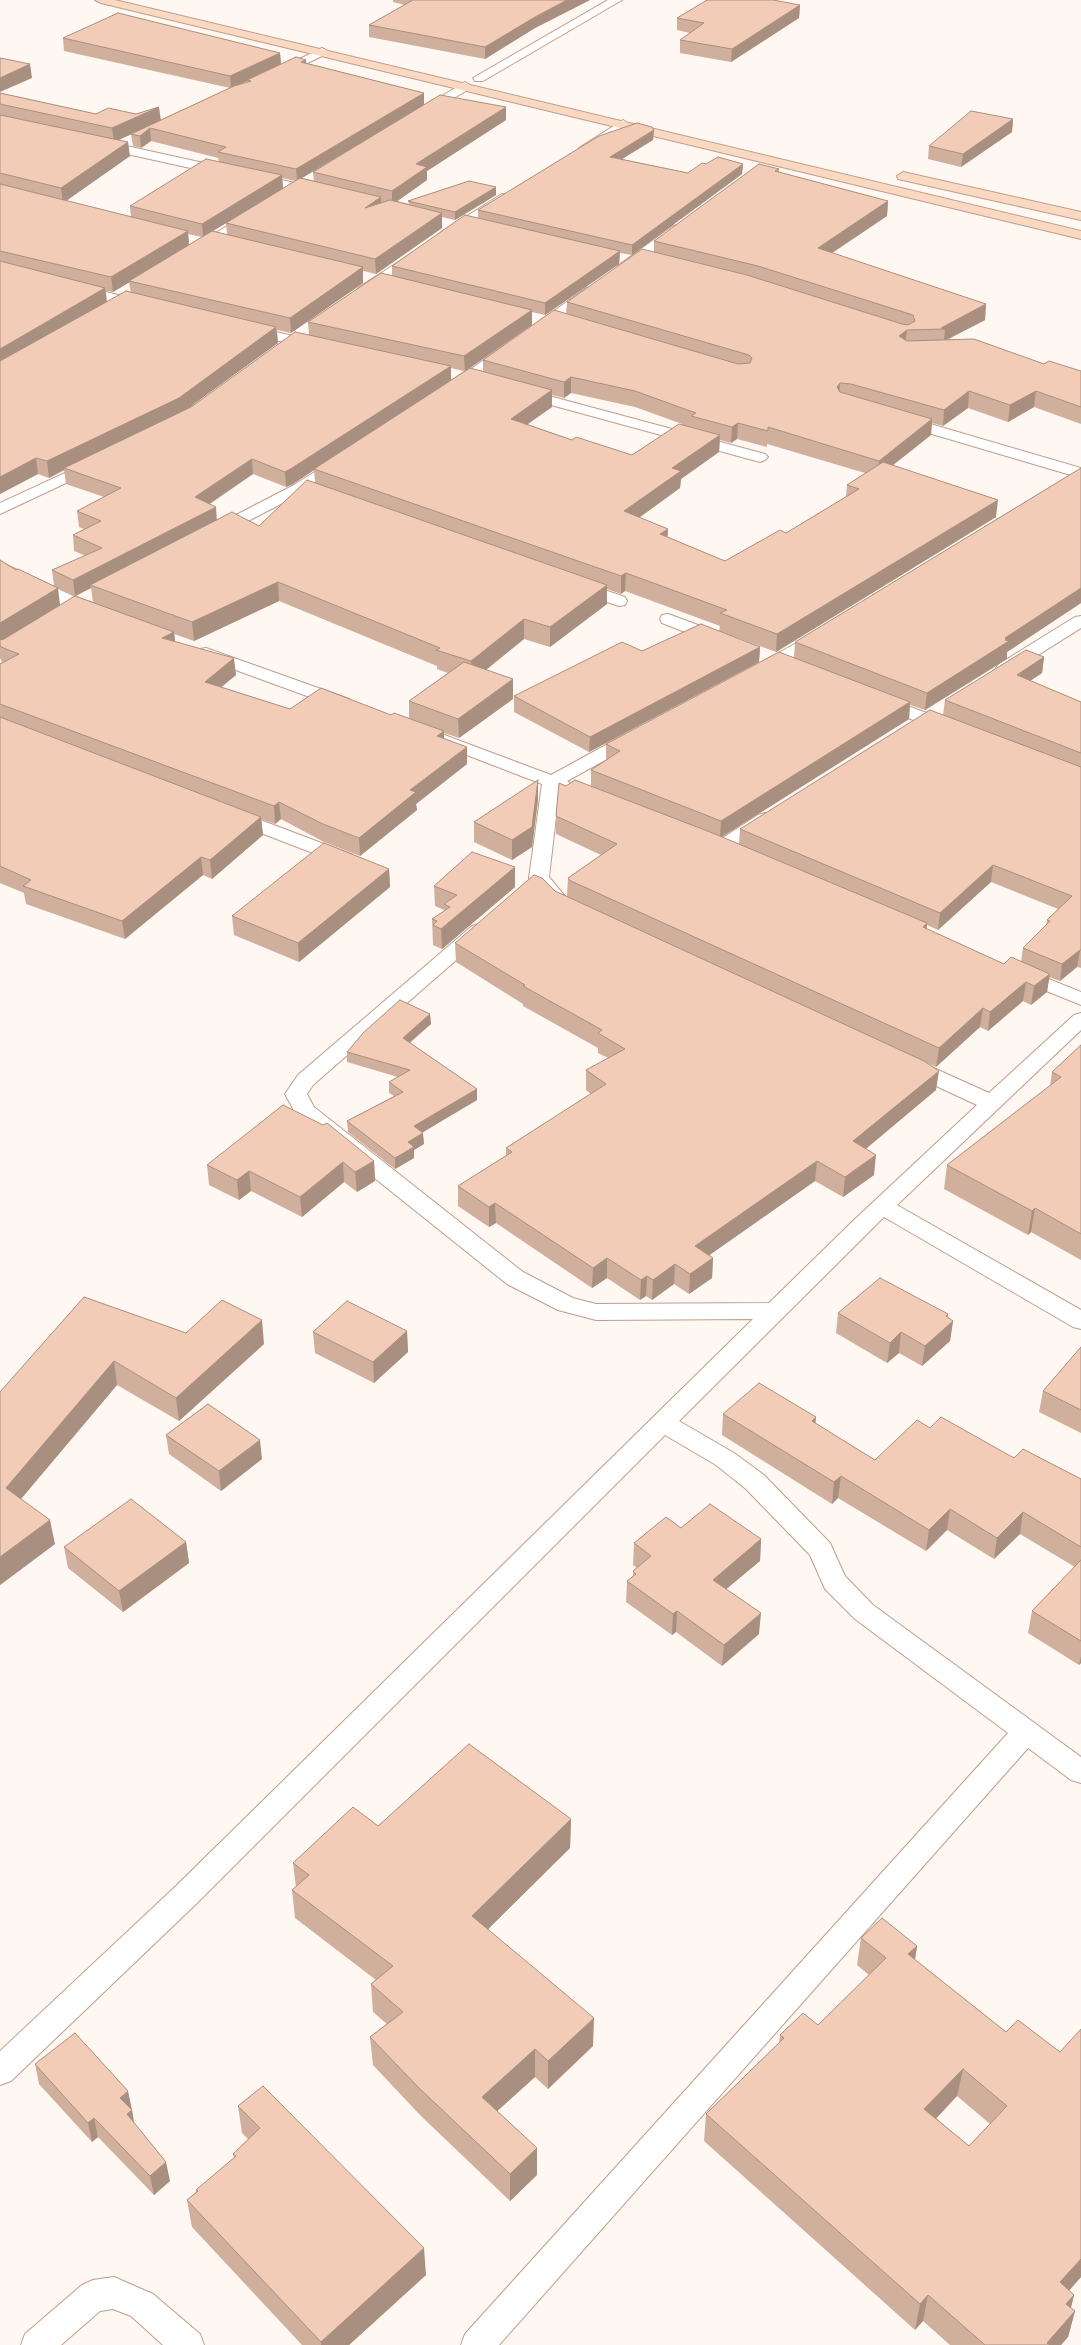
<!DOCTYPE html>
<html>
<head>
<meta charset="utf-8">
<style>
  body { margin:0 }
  canvas { display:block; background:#fef7f2 }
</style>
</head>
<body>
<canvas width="1081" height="2345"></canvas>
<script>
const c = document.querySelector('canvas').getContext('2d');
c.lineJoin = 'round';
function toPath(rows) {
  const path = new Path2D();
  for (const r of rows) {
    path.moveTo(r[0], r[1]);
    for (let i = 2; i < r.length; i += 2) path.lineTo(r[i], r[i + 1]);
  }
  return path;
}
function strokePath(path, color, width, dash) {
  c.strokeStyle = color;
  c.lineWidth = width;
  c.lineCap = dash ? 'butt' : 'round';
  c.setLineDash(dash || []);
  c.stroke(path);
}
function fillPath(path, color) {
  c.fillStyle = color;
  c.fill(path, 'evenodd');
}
const minor = toPath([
  [322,48,326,50,328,52,326,54,283,75,275,75,273,72,322,48],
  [465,82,471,86,469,89,426,115,422,116,416,112,465,82],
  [623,120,629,124,627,127,589,151,585,152,579,148,623,120],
  [99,140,318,188,324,192,318,196,95,147,93,144,95,141,99,140],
  [502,194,507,195,509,198,507,201,452,236,442,236,440,233,502,194],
  [252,211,257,212,259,215,257,218,201,252,191,252,189,249,252,211],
  [678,225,683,226,685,229,683,232,629,271,619,271,617,268,619,265,673,226,678,225],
  [417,250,424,254,422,257,368,294,358,294,356,291,358,288,417,250],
  [77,285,147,302,149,305,142,309,72,292,70,289,72,286,77,285],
  [591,287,596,288,598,291,596,294,543,332,533,332,531,329,533,326,586,288,591,287],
  [248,326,321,342,323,345,316,349,243,333,241,330,243,327,248,326],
  [508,346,515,350,513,353,459,390,449,390,447,387,449,384,503,347,508,346],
  [523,389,765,454,768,457,765,460,760,462,518,396,516,393,523,389],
  [903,416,1081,468,1081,478,898,424,895,421,903,416],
  [340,457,345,459,348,462,345,465,306,491,223,534,211,534,209,531,211,528,294,485,335,459,340,457],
  [93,460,98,462,101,465,98,468,0,514,0,503,93,460],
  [0,562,99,608,101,612,99,616,93,617,69,609,0,573,0,562],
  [578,581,625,597,627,601,625,605,619,606,572,590,570,586,572,582,578,581],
  [668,614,725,635,728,639,725,643,719,644,713,643,662,623,660,619,662,615,668,614],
  [1081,616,1081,628,1011,672,1005,673,999,672,996,668,999,664,1075,617,1081,616],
  [820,630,826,631,829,635,826,639,767,674,755,674,752,670,755,666,820,630],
  [206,648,349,699,352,703,349,707,337,707,200,657,197,653,200,649,206,648],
  [882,697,955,723,958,727,955,731,943,731,876,706,873,702,876,698,882,697],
  [439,733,551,775,626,734,638,734,641,738,638,742,567,781,575,787,573,791,566,793,559,791,549,877,568,900,565,904,558,906,551,904,529,878,542,784,433,742,430,738,433,734,439,733],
  [234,810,353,855,356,859,353,863,346,865,339,863,227,820,225,816,227,812,234,810],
  [765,813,772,815,774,819,772,823,729,851,722,853,715,851,712,847,715,843,758,815,765,813],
  [479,924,486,926,489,930,486,934,313,1085,307,1094,314,1107,523,1272,573,1298,596,1304,769,1303,854,1220,977,1105,904,1071,900,1066,904,1061,911,1059,918,1061,989,1093,1074,1015,1081,1013,1081,1030,897,1205,1081,1310,1081,1329,1073,1327,884,1217,679,1421,734,1453,764,1475,830,1543,845,1576,873,1605,1081,1757,1081,1783,1071,1780,1028,1748,499,2345,461,2345,465,2334,1008,1733,855,1619,825,1589,810,1555,746,1489,716,1465,665,1435,196,1904,11,2081,0,2085,0,2051,176,1886,753,1319,596,1320,558,1310,507,1284,297,1116,285,1094,298,1075,472,926,479,924],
  [1019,967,1081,992,1081,1005,1012,977,1009,973,1012,969,1019,967],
  [114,2277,153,2294,200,2334,204,2345,163,2345,131,2316,113,2309,100,2311,61,2345,21,2345,25,2334,82,2285,93,2280,114,2277]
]);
const tertiary = toPath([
  [608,0,622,0,483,81,475,81,473,78,608,0]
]);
const secondary = toPath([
  [95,0,115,0,1081,231,1081,239,101,3,95,0],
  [903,172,1081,212,1081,220,898,179,897,176,903,172]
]);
const wall = toPath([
  [393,0,590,0,535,28,485,59,369,37,369,25,405,5,393,2],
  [800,5,799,18,731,62,680,53,680,40,690,33,677,30,677,18],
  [63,38,280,53,281,64,306,60,306,63,424,93,424,105,506,120,427,171,427,180,397,201,409,204,408,201,496,195,455,220,442,217,442,228,376,274,363,271,363,283,291,333,277,330,278,343,187,408,309,335,308,322,392,276,392,266,478,218,478,210,654,130,653,140,622,159,688,173,706,164,743,164,742,174,632,255,620,253,619,264,545,315,532,312,532,325,469,369,483,371,483,360,566,314,567,302,654,252,654,241,779,169,779,172,888,201,887,216,832,253,986,304,985,320,947,340,1044,364,1081,371,1081,424,1034,407,1008,422,968,408,943,426,932,423,931,435,893,465,996,517,776,652,719,631,720,626,625,591,621,594,607,589,607,604,550,647,524,639,486,670,513,699,459,738,444,733,444,738,467,764,416,804,417,810,360,856,324,842,281,819,275,824,261,819,263,835,212,879,203,875,125,939,26,904,24,893,0,883,0,664,2,662,0,658,0,560,16,570,54,586,52,570,86,556,74,551,73,535,84,529,79,527,77,511,104,497,66,484,64,470,49,478,38,474,0,494,0,93,96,114,160,120,230,88,64,51],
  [247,81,247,82,239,85],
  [408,114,313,172,314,181,302,178],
  [131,134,133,146,141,148,151,141,218,158,219,162,130,206,131,217,66,201,130,156,119,140],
  [282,178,295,181,283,188],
  [226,223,227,235,212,231],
  [188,234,202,237,189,245],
  [129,282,131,293,107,302,106,291,113,292],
  [451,368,464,371,451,380],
  [571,393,635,407,682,424,632,455,572,440,527,424,552,407,552,395,564,398],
  [737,439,767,447,767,444,865,473,847,485,846,497,786,533,725,561,668,537,639,518,680,488,681,479,719,452,720,440,731,443],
  [314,470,315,482,259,526,217,520,210,504,253,474,286,487,293,484],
  [56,587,74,596,60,605],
  [91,588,93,602,76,596],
  [279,601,437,666,437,669,448,673,409,701,409,718,290,709,221,687,236,675,175,641,174,634,194,641],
  [1013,119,1012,132,961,167,928,159,929,146],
  [1081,468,1081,603,1007,652,1007,659,925,710,910,705,909,719,722,837,739,844,740,829,943,715,945,700,1044,657,1042,673,1030,681,1081,702,1081,968,1077,967,1060,981,1049,977,1047,992,1031,1005,1023,1001,988,1031,980,1027,936,1067,925,1062,936,1090,866,1149,874,1175,843,1197,815,1181,709,1255,713,1258,712,1278,689,1294,674,1284,652,1300,646,1296,640,1300,607,1278,592,1288,496,1223,489,1227,458,1206,458,1186,506,1156,506,1148,591,1094,586,1090,586,1070,608,1058,598,1053,598,1048,523,1006,523,1004,456,962,455,943,555,891,569,897,567,896,568,878,601,855,556,834,556,816,566,786,591,786,591,770,606,760,606,744,794,657,795,642,1017,507],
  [991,882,1058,909,1047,920,1046,925,1023,948,1021,962,1004,964,927,929,927,925,938,930],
  [760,647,759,662,589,752,514,712,514,696,642,651],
  [538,800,532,847,512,860,474,842,474,822],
  [515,867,515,887,442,949,433,945,432,919,444,911,444,910,435,906,434,886],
  [389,869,390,887,299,962,234,935,232,916],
  [430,1014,431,1024,410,1043,477,1089,477,1100,422,1132,424,1144,414,1150,414,1158,395,1169,348,1132,347,1121,394,1096,389,1093,389,1082,398,1077,347,1062,347,1052],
  [1081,1045,1081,1260,1031,1232,1028,1235,944,1189,947,1165,1050,1086,1052,1072],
  [374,1161,375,1181,357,1192,344,1182,302,1217,251,1191,239,1200,209,1185,207,1165],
  [838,1313,948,1314,948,1318,953,1321,950,1341,922,1366,899,1353,887,1363,836,1333],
  [407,1331,408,1352,374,1383,315,1353,313,1332],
  [186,1333,264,1344,179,1421,117,1385,21,1499,55,1544,0,1585,0,1392],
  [1081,1347,1081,1433,1039,1412,1043,1391],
  [723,1414,816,1417,815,1423,875,1460,930,1428,1014,1458,1081,1479,1081,1663,1079,1665,1028,1633,1032,1611,1075,1567,1020,1534,994,1559,947,1530,926,1551,838,1498,832,1504,722,1435],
  [166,1435,262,1459,221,1491,169,1454],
  [681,1528,761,1539,760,1561,726,1589,759,1634,722,1666,676,1632,672,1635,626,1602,627,1581,633,1576,633,1571,637,1568,633,1565,634,1543],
  [186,1542,189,1563,123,1612,68,1568,64,1547],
  [571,1819,570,1848,488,1929,593,2046,548,2089,535,2077,497,2111,537,2148,537,2175,510,2201,420,2115,373,2065,370,2037,387,2024,373,2012,371,1984,376,1980,295,1918,292,1890,296,1887,293,1863,378,1826],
  [861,1938,917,1946,915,1960,1006,2032,1081,2277,1069,2291,1074,2295,1071,2308,1075,2311,1068,2337,1061,2345,950,2345,923,2321,915,2330,704,2141,706,2114,779,2043,780,2035,818,2025,869,1975,857,1965],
  [957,2096,990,2124,969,2146,936,2118],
  [35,2064,132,2110,134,2123,170,2181,154,2195,98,2137,92,2142,39,2084],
  [238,2106,426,2275,349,2345,302,2345,192,2227,187,2200,196,2192,196,2190,234,2158,233,2154,248,2139,242,2133]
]);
const shadedWall = toPath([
  [567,0,590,0,535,28,485,59,485,47,535,17],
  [800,5,799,18,731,62,732,49],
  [280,53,281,65,247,80,247,81,231,88,230,76],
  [306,60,307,72,301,62],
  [30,64,32,78,0,92,0,78],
  [424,93,424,105,297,181,296,169],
  [159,107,161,121,114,142,112,128],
  [506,107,506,120,427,171,427,180,392,205,392,191,416,164],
  [1013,119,1012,132,961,167,963,154],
  [150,128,151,141,141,148,140,136],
  [654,130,653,140,609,167,610,157],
  [128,142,130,156,63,203,61,188],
  [743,164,742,174,632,255,632,245],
  [282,175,283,189,203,237,202,224],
  [496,187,496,195,455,220,455,212],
  [381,197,381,212,365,208],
  [888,201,887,216,817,263,818,248],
  [442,213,442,228,376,274,375,259],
  [188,231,189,246,129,281,130,282,113,292,111,277],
  [620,251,619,264,545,315,545,303],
  [363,267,363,283,291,333,290,318],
  [105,288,107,304,0,366,0,349],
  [986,304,985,320,944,341,945,329,941,328],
  [532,310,532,325,465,371,464,356],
  [276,327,278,343,180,414,64,468,64,470,49,478,47,461],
  [907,330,905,346,899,336],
  [451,366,451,381,314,469,314,470,293,484,286,487,285,472],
  [571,377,571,393,564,398,564,382],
  [840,383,839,400,837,387],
  [552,390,552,407,511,436,511,419],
  [969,391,968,408,943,426,944,410],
  [1036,391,1034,407,1008,422,1010,405],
  [932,419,931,435,878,477,879,461],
  [738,423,737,439,731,443,732,427],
  [720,435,719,452,681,479,680,488,623,529,624,511,672,468],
  [36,458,38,474,0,494,0,477],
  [252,459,253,474,197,512,195,497],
  [998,500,996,517,776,652,777,634],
  [216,507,217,523,90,585,91,588,75,596,73,580],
  [668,529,667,547,660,534],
  [626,573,625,591,621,594,621,576],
  [278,582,279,601,194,641,192,622],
  [607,585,607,604,550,647,550,627],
  [58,588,60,605,0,642,0,623],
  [1081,588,1081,603,1007,652,1007,659,925,710,927,693,1005,638],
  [524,619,524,639,472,681,471,661],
  [174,632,176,649,162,638],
  [760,647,759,662,589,752,590,737],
  [1044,657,1042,673,1015,691,1017,675],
  [234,658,236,675,207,699,205,682],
  [513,679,513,699,459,738,458,719],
  [910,702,909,719,720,838,721,821],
  [444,731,444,748,437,736],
  [467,747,467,764,416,804,417,810,360,856,359,838,410,790],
  [538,780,538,800,532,847,512,860,512,840],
  [279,802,281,819,275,824,274,806],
  [261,817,263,835,212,879,210,860],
  [201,857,203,875,125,939,122,921],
  [993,865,991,882,938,930,940,913],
  [515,867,515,887,442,949,441,929],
  [389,869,390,887,299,962,298,943],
  [927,923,925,941,923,927],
  [1080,950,1077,967,1060,981,1062,964],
  [1050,974,1047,992,1031,1005,1034,986],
  [1026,982,1023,1001,988,1031,990,1012],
  [983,1008,980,1027,936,1067,939,1048],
  [430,1014,431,1024,403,1048,403,1038],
  [939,1071,936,1090,851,1161,853,1141],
  [477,1089,477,1100,415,1137,414,1126],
  [423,1133,424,1144,414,1150,414,1158,395,1169,395,1158,408,1142],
  [876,1155,874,1175,843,1197,845,1177],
  [374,1161,375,1181,357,1192,355,1172],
  [817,1161,815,1181,694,1266,695,1246],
  [343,1162,344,1182,302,1217,300,1197],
  [249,1171,251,1191,239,1200,237,1180],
  [495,1203,496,1223,489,1227,489,1207],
  [1035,1208,1031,1232,1028,1235,1032,1211],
  [607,1258,607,1278,592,1288,593,1268],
  [713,1258,712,1278,689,1294,690,1274],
  [675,1264,674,1284,652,1300,653,1280],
  [647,1276,646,1296,640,1300,641,1280],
  [948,1314,946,1326,953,1321,950,1341,922,1366,925,1346],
  [262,1320,264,1344,179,1421,176,1398],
  [407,1331,408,1352,374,1383,373,1362],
  [901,1332,899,1353,887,1363,890,1343],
  [114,1361,117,1385,10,1512,6,1488],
  [816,1417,814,1439,812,1421],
  [260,1440,262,1459,221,1491,219,1471],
  [841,1476,838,1498,832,1504,834,1482],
  [950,1509,947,1530,926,1551,929,1530],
  [1023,1512,1020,1534,994,1559,997,1538],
  [50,1520,55,1544,0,1585,0,1557],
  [761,1539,760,1561,712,1601,713,1580],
  [186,1542,189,1563,123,1612,119,1591],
  [677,1611,676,1632,672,1635,673,1614],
  [761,1613,759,1634,722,1666,724,1645],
  [1081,1656,1081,1663,1079,1665],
  [571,1819,570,1848,473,1944,472,1916],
  [917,1946,913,1973,908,1954],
  [594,2018,593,2046,548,2089,548,2061],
  [535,2049,535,2077,483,2124,482,2097],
  [963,2069,957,2096,920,2136,924,2109],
  [128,2091,132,2110,130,2112,132,2110,135,2130,131,2133,120,2098],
  [94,2118,98,2137,92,2142,88,2123],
  [537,2148,537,2175,510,2201,510,2174],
  [166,2162,170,2181,154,2195,150,2176],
  [424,2248,426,2275,349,2345,321,2345,321,2342],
  [1081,2259,1081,2277,1053,2308,1060,2282],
  [928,2295,923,2321,915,2330,920,2304],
  [1074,2295,1068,2319,1075,2311,1068,2337,1061,2345,1046,2345,1066,2304]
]);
const building = toPath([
  [413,0,567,0,535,17,485,47,369,25,413,0],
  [707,0,773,0,800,5,732,49,680,40,704,23,677,18,707,0],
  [118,13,280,53,230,76,63,38,118,13],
  [296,57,306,60,301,62,424,93,296,169,218,152,226,147,150,128,140,136,131,134,234,86,251,81,247,80,296,57],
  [0,58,30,64,0,78,0,58],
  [0,93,96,114,108,108,136,114,159,107,112,128,0,104,0,93],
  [440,95,506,107,416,164,427,167,392,191,313,172,440,95],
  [971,111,1013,119,963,154,929,146,971,111],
  [0,115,128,142,61,188,0,173,0,115],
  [637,123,652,127,654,130,610,157,688,173,702,163,706,164,718,157,743,164,632,245,478,210,599,136,637,123],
  [206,159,282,175,202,224,130,206,206,159],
  [759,164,779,169,775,171,888,201,818,248,986,304,941,328,945,329,907,330,899,336,907,341,974,339,1044,364,1049,361,1081,371,1081,407,1036,391,1010,405,969,391,944,410,851,384,840,383,837,387,840,392,932,419,879,461,768,427,768,431,738,423,732,427,691,416,696,413,635,391,571,377,564,382,483,360,554,310,738,364,750,363,752,358,749,355,567,302,642,249,747,275,902,324,908,325,915,321,913,315,758,266,654,241,759,164],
  [300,178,381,197,365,208,390,200,442,213,375,259,226,223,300,178],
  [469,181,496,187,455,212,408,201,469,181],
  [0,184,188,231,111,277,0,251,0,184],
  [465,215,620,251,545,303,392,266,465,215],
  [212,231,363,267,290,318,129,281,212,231],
  [0,261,105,288,0,349,0,261],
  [381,273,532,310,464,356,308,322,381,273],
  [126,291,276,327,179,398,47,461,36,458,0,477,0,361,126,291],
  [295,332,451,366,292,468,285,472,252,459,195,497,216,507,73,580,52,570,102,548,73,535,101,521,77,511,121,488,64,468,191,407,295,332],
  [470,368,552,390,511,419,572,440,576,437,632,455,679,424,720,435,672,468,681,471,624,511,668,529,660,534,725,561,780,530,786,533,859,489,847,485,883,462,998,500,777,634,720,613,727,610,626,573,621,576,314,469,470,368],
  [1081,468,1081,588,1005,638,1007,639,1005,640,1009,641,927,693,795,642,1017,507,1081,468],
  [307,480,607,585,550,627,524,619,471,661,436,650,440,648,278,582,192,622,90,585,232,512,259,526,307,480],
  [0,560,16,570,18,569,58,588,0,623,0,560],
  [75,596,174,632,162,638,234,658,205,682,290,709,321,688,391,715,394,713,444,731,437,736,467,747,410,790,416,792,359,838,323,824,279,802,274,806,0,704,0,664,19,654,1,647,0,645,0,640,4,639,75,596],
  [701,624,760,647,590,737,514,696,622,642,642,651,701,624],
  [1026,650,1044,657,1017,675,1081,702,1081,753,945,700,1026,650],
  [779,652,910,702,721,821,591,770,620,751,606,744,779,652],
  [464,662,513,679,458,719,409,701,464,662],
  [930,710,1081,767,1081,950,1080,950,1062,964,1023,948,1050,921,1047,920,1072,896,993,865,940,913,740,829,930,710],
  [0,717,261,817,210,860,201,857,122,921,23,886,31,880,0,866,0,717],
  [538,780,532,827,512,840,474,822,538,780],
  [575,780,715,834,927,923,923,927,1004,964,1011,957,1050,974,1034,986,1026,982,990,1012,983,1008,939,1048,571,881,568,878,617,844,556,816,559,783,566,786,575,780],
  [324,843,389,869,298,943,232,916,324,843],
  [472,852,515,867,441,929,433,925,437,921,432,919,450,907,444,904,457,895,434,886,472,852],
  [534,875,542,878,555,891,924,1061,939,1071,853,1141,876,1155,845,1177,817,1161,695,1246,713,1258,690,1274,675,1264,653,1280,647,1276,641,1280,607,1258,593,1268,495,1203,489,1207,458,1186,512,1152,506,1148,606,1084,586,1070,625,1049,598,1033,602,1030,523,986,525,985,455,943,534,875],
  [400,1000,430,1014,403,1038,477,1089,414,1126,423,1133,408,1142,414,1147,395,1158,347,1121,403,1092,389,1082,410,1070,347,1052,364,1032,400,1000],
  [1081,1045,1081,1234,1035,1208,1032,1211,947,1165,1061,1077,1052,1072,1081,1045],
  [283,1105,323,1125,327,1123,374,1161,355,1172,343,1162,300,1197,249,1171,237,1180,207,1165,283,1105],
  [880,1278,948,1314,946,1316,953,1321,925,1346,901,1332,890,1343,838,1313,880,1278],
  [84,1297,186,1333,222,1300,262,1320,176,1398,114,1361,6,1488,50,1520,0,1557,0,1392,84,1297],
  [347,1301,407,1331,373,1362,313,1332,347,1301],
  [1081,1347,1081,1410,1043,1391,1081,1347],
  [759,1383,816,1417,812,1421,875,1460,917,1420,930,1428,941,1417,1014,1458,1023,1449,1081,1479,1081,1547,1023,1512,997,1538,950,1509,929,1530,841,1476,834,1482,723,1414,759,1383],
  [208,1404,260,1440,219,1471,166,1435,208,1404],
  [131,1499,186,1542,119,1591,64,1547,131,1499],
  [710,1504,761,1539,713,1580,761,1613,724,1645,677,1611,673,1614,627,1581,636,1574,633,1571,651,1556,634,1543,666,1517,681,1528,710,1504],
  [1081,1560,1081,1641,1032,1611,1081,1560],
  [469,1744,571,1819,472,1916,594,2018,548,2061,535,2049,482,2097,537,2148,510,2174,419,2088,370,2037,403,2012,371,1984,393,1966,292,1890,309,1875,293,1863,353,1807,378,1826,469,1744],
  [882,1918,917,1946,908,1954,1006,2032,1018,2020,1060,2052,1081,2029,1081,2259,1060,2282,1074,2295,1066,2304,1075,2311,1047,2343,1050,2345,985,2345,928,2295,920,2304,706,2114,784,2038,780,2035,803,2013,818,2025,886,1958,861,1938,882,1918],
  [963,2069,1007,2106,969,2146,924,2109,963,2069],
  [75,2033,128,2091,120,2098,132,2110,127,2114,166,2162,150,2176,94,2118,88,2123,35,2064,75,2033],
  [263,2086,424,2248,321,2342,187,2200,198,2191,196,2190,236,2156,233,2154,260,2128,238,2106,263,2086]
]);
strokePath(minor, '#c09e8b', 2);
strokePath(tertiary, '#c09e8b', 2);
strokePath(secondary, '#c09e8b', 2);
fillPath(minor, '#fff');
fillPath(tertiary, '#fff');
fillPath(secondary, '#fad9c2');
fillPath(wall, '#d0af9d');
fillPath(shadedWall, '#a98f7f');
fillPath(building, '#f2ccb6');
strokePath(building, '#a98f7f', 1);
</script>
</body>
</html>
